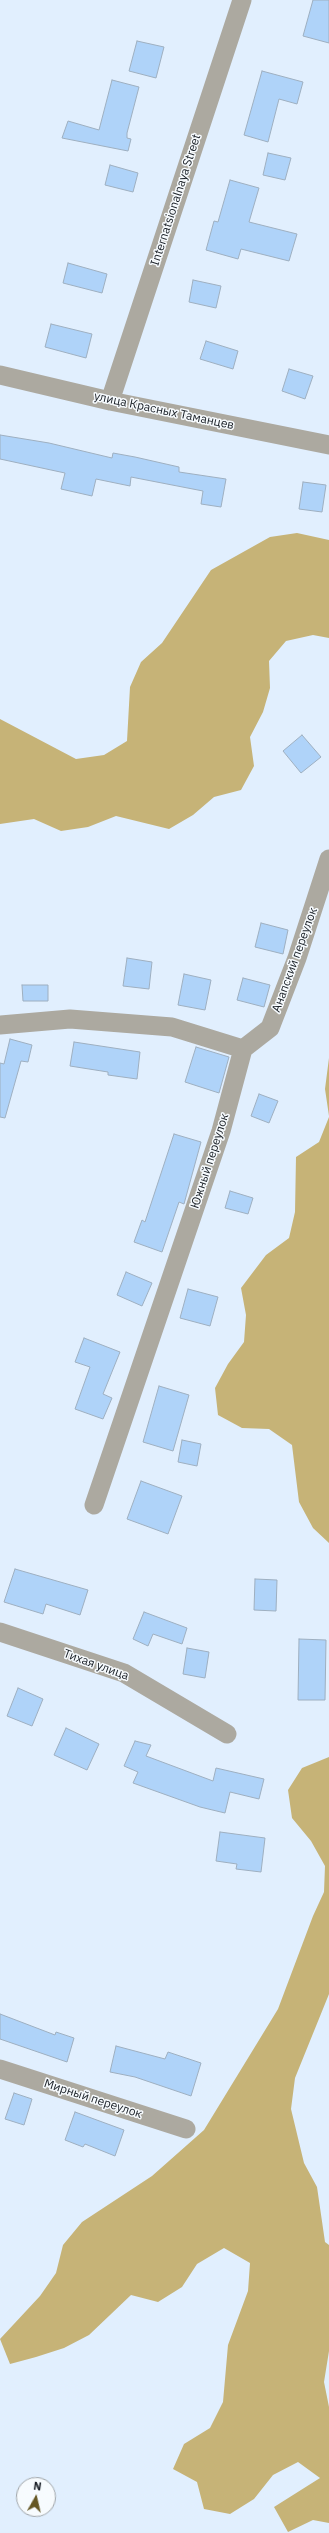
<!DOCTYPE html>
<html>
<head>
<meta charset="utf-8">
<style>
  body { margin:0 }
  #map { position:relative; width:329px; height:2533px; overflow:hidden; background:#e1effe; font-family:"IBM Plex Sans",sans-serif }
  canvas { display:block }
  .north { position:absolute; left:16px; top:2477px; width:40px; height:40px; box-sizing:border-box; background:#f7fbfe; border:1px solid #9ea3a7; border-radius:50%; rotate:8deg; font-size:11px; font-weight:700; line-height:16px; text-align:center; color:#181e25 }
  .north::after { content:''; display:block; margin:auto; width:14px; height:18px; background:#655724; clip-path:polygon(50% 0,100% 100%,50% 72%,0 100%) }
</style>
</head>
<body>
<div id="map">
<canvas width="329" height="2533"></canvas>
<div class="north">N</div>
</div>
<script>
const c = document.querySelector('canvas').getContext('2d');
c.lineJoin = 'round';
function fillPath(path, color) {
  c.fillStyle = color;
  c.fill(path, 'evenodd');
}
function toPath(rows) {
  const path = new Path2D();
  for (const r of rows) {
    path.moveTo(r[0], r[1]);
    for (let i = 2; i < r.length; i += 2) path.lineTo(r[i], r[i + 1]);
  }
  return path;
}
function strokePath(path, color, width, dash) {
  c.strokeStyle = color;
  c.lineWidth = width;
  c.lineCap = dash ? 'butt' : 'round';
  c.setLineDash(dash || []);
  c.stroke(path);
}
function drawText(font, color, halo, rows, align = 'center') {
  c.font = font + ' "IBM Plex Sans",sans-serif';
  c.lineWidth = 3;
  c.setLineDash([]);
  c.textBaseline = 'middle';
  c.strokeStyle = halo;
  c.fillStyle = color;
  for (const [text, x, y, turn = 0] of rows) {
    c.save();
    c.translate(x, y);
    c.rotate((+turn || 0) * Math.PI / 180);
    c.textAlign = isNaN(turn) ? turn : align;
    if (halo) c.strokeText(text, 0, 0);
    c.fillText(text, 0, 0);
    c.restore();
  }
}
const forest = toPath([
  [297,533,329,540,329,638,313,635,286,641,269,661,270,688,263,712,250,737,254,766,241,790,214,797,193,815,169,829,116,816,88,827,61,831,34,819,0,824,0,719,76,759,104,755,127,741,130,687,141,662,162,643,211,570,270,537],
  [329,1058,329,1116,325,1089],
  [329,1117,329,1543,313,1528,299,1502,292,1445,269,1429,242,1428,218,1415,215,1388,228,1364,244,1342,246,1315,241,1288,266,1255,289,1238,295,1212,296,1157,319,1142],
  [329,1757,329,1994,295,2078,291,2109,304,2163,317,2187,325,2242,329,2245,329,2351,324,2382,329,2407,329,2523,313,2520,288,2532,274,2507,320,2478,298,2462,273,2475,254,2499,230,2514,204,2509,197,2482,173,2469,184,2444,210,2428,223,2402,228,2345,248,2291,250,2263,224,2248,197,2264,182,2287,158,2302,131,2295,89,2335,64,2348,36,2357,10,2364,0,2339,40,2296,56,2273,63,2245,82,2222,152,2176,204,2130,278,2009,313,1916,324,1892,325,1866,311,1841,292,1818,288,1790,302,1768]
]);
const building = toPath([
  [313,0,329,0,329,43,303,36,313,0],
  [137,41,164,47,156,78,129,71,137,41],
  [262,71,303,82,297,104,279,99,268,142,244,135,262,71],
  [112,80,139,87,127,133,127,138,131,139,128,151,62,138,68,121,99,130,112,80],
  [268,153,291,158,285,180,263,175,268,153],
  [110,165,138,173,133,192,105,185,110,165],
  [230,180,259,188,249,222,297,234,289,261,241,249,238,259,206,250,214,221,218,222,230,180],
  [68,263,107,274,102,293,63,283,68,263],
  [193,280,221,286,216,308,189,302,193,280],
  [51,324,92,334,86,358,45,347,51,324],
  [206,341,238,351,233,369,200,359,206,341],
  [289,369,313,376,305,399,282,391,289,369],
  [0,435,49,443,112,458,113,453,135,457,179,467,179,472,226,479,221,507,201,504,203,491,131,477,130,486,96,479,92,496,61,489,65,473,0,459,0,435],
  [303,482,326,485,322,512,299,509,303,482],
  [302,735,321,757,301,773,283,751,302,735],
  [261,923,288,930,283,954,255,947,261,923],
  [127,958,152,962,149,989,123,986,127,958],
  [184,974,211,980,205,1010,178,1005,184,974],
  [243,978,270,985,264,1007,237,1000,243,978],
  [22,985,48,985,48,1001,23,1001,22,985],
  [10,1039,32,1045,28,1062,21,1061,5,1118,0,1117,0,1063,4,1064,10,1039],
  [74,1042,140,1052,137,1079,108,1075,108,1072,70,1066,74,1042],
  [196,1047,229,1057,219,1093,185,1082,196,1047],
  [259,1094,278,1101,269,1123,251,1116,259,1094],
  [174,1134,201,1142,184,1204,179,1202,162,1252,134,1242,142,1220,145,1222,174,1134],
  [230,1191,253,1198,248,1214,225,1208,230,1191],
  [126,1272,152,1283,142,1306,117,1295,126,1272],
  [188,1289,218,1297,210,1326,180,1318,188,1289],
  [84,1338,120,1352,103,1394,112,1398,103,1419,75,1409,90,1367,75,1362,84,1338],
  [159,1386,189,1395,173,1451,143,1442,159,1386],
  [182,1440,201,1444,197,1466,178,1462,182,1440],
  [141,1481,182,1496,168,1534,127,1519,141,1481],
  [15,1569,88,1590,80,1615,46,1604,43,1614,4,1602,15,1569],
  [255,1579,277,1580,276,1611,254,1610,255,1579],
  [144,1612,187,1628,182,1644,153,1634,148,1646,133,1639,144,1612],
  [299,1639,326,1640,325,1700,298,1700,299,1639],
  [187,1648,209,1652,205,1678,183,1674,187,1648],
  [18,1688,43,1699,32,1726,7,1716,18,1688],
  [66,1728,99,1744,87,1770,54,1755,66,1728],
  [135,1741,151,1745,146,1756,213,1781,216,1768,264,1779,259,1799,230,1792,225,1813,200,1807,133,1783,138,1772,124,1766,135,1741],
  [220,1832,265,1838,261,1872,236,1869,237,1864,216,1861,220,1832],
  [0,2014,55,2035,56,2032,74,2038,67,2062,0,2039,0,2014],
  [116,2046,165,2059,168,2052,201,2063,191,2096,135,2077,110,2072,116,2046],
  [14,2093,32,2099,24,2125,5,2119,14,2093],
  [75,2112,124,2130,115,2156,85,2144,83,2147,65,2140,75,2112]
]);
const minor = toPath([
  [0,375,110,401,329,445],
  [110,401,242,0],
  [0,1025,70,1019,172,1027,243,1049],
  [243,1049,270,1028,297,958,329,859],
  [94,1505,221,1131,243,1049],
  [0,1632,124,1673,227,1734],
  [0,2069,186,2129]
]);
const streetNames = [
  ["Internatsionalnaya Street",176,200,-72],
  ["улица Красных Таманцев",164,411,12],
  ["Анапский переулок",295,960,-70],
  ["Южный переулок",210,1161,-72],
  ["Тихая улица",96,1665,20],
  ["Мирный переулок",93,2099,18]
];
fillPath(forest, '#c6b377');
fillPath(building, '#afd3f9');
strokePath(building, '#9eafc0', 1);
strokePath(minor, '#aca9a0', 19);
drawText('12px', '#181e25', '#f7fbfe', streetNames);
</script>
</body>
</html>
